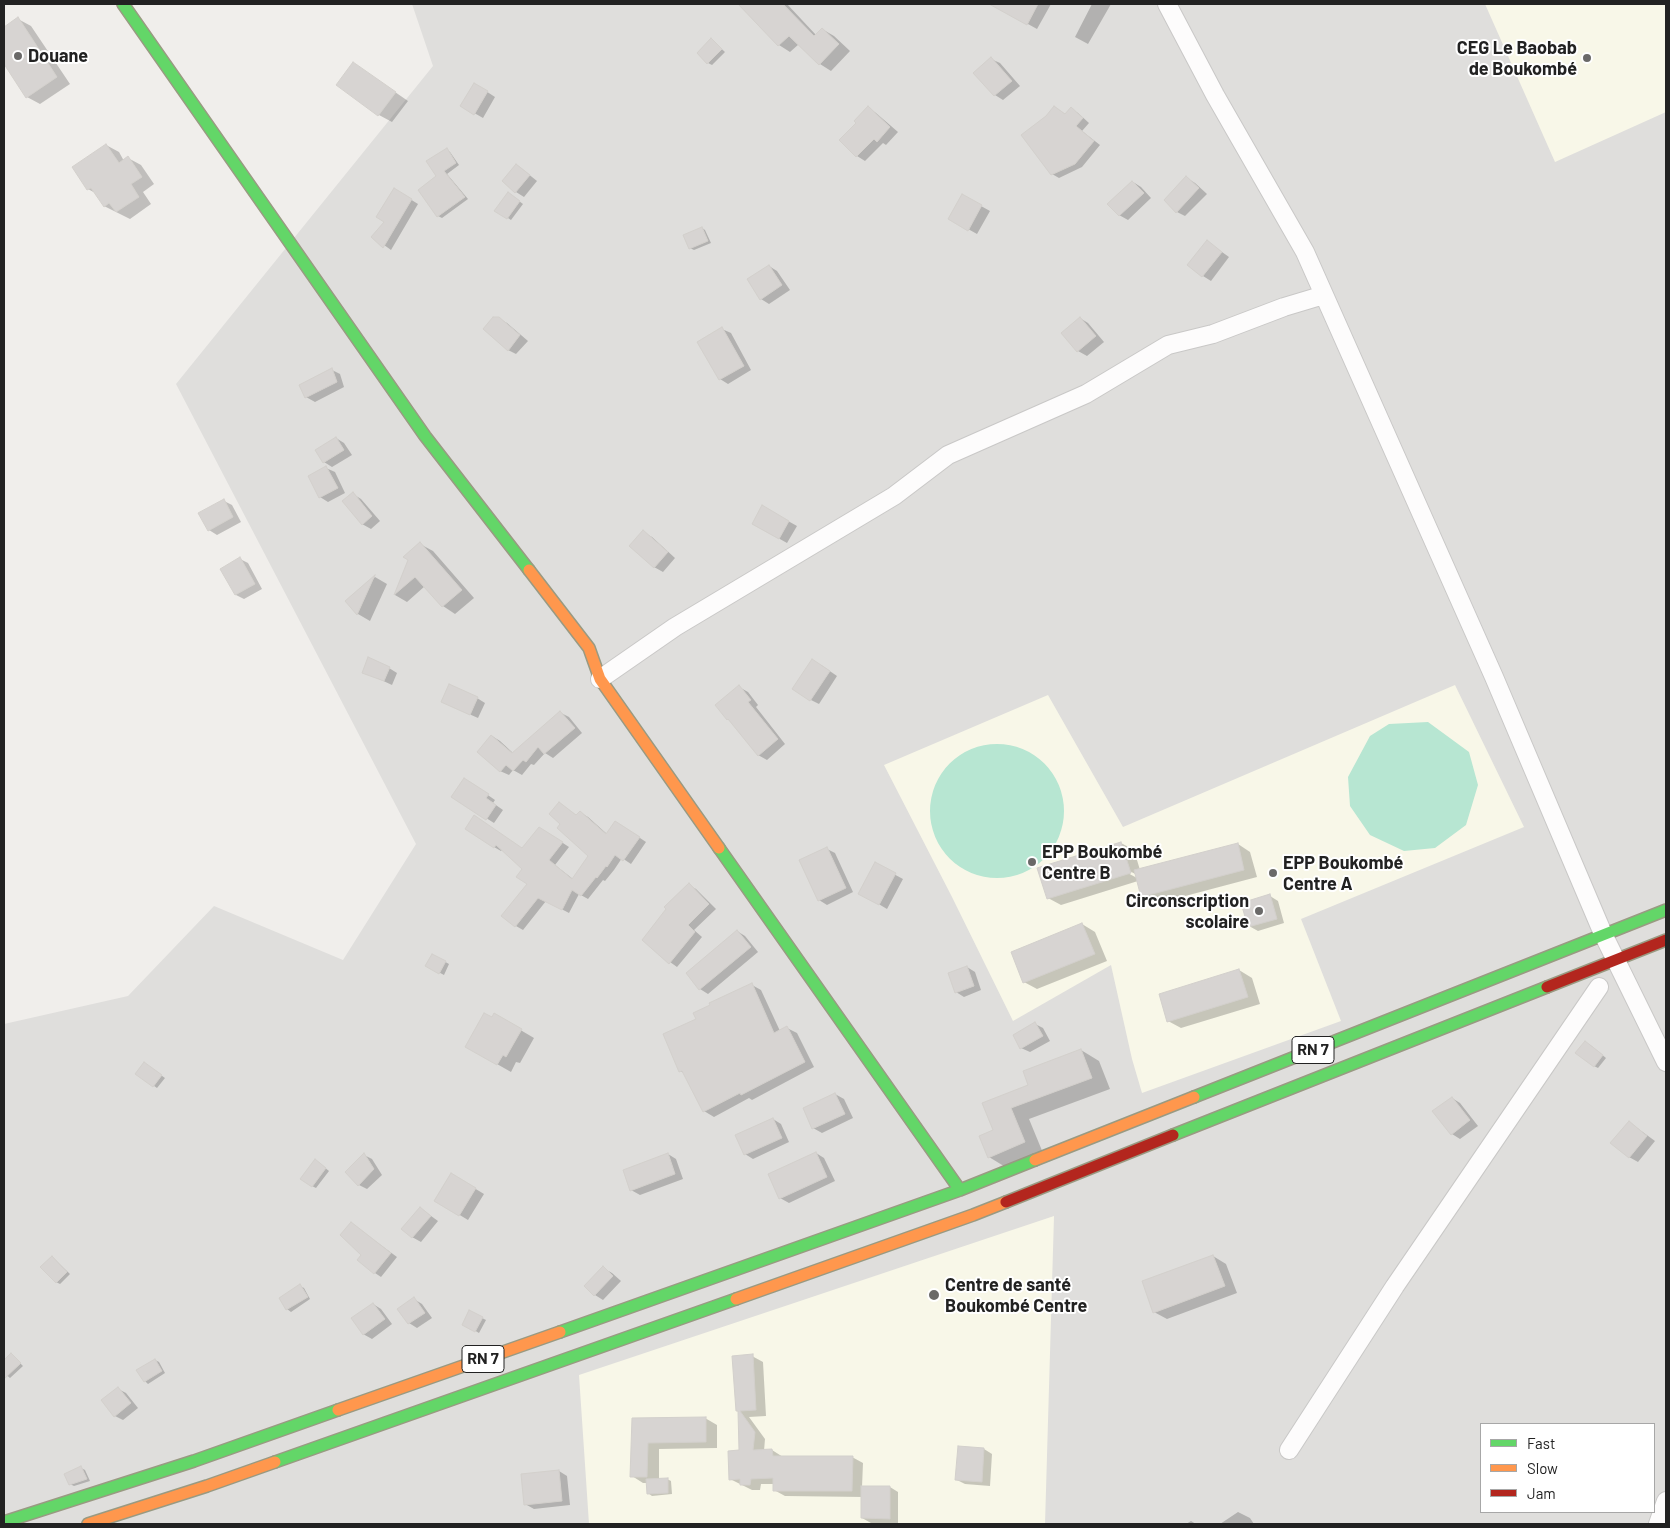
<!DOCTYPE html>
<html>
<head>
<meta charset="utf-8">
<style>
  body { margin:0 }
  #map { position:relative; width:1670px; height:1528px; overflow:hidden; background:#f0eeeb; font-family:Barlow,sans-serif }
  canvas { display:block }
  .frame { position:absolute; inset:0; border:5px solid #222; pointer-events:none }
  .legend { position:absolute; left:1480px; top:1423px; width:175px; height:90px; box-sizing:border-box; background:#fff; border:1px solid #a7a7a7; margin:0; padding:6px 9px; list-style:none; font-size:15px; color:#222 }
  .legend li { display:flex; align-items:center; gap:10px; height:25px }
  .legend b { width:25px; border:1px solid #a7a7a7 }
</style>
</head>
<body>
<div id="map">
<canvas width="1670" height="1528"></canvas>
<div class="frame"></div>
<ul class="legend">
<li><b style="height:6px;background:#63d668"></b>Fast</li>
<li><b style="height:6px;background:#ff974d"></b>Slow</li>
<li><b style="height:6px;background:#b3261e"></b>Jam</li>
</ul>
</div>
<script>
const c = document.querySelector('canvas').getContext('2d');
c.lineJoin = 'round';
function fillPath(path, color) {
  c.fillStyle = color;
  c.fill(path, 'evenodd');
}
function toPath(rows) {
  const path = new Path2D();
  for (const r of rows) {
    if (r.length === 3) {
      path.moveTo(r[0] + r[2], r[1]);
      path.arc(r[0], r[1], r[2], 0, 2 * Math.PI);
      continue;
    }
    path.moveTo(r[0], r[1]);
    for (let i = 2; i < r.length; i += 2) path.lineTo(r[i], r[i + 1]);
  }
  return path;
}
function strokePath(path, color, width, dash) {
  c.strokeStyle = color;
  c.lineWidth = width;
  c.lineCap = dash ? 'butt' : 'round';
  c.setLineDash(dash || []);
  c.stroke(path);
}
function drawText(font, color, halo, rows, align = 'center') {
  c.font = font + ' Barlow,sans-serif';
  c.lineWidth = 4;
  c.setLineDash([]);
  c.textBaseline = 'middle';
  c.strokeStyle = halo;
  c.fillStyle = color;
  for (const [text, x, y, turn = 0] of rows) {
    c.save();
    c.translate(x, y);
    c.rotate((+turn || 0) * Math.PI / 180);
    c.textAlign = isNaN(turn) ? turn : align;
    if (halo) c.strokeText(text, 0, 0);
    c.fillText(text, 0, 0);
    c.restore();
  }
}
const residential = toPath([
  [412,4,1666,4,1666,1524,4,1524,4,1024,128,996,214,906,343,960,416,844,176,384,433,66],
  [1481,1424,1654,1424,1654,1512,1481,1512]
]);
const education = toPath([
  [1485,4,1666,4,1666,112,1555,162],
  [1455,685,1524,827,1301,919,1341,1021,1142,1093,1132,1059,1111,965,1013,1021,952,897,884,765,1048,695,1123,827],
  [1054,1216,1045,1524,589,1524,579,1375]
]);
const pitch = toPath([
  [1428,722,1469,752,1478,785,1466,825,1435,848,1404,851,1370,835,1350,806,1348,777,1370,736,1389,724],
  [997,811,67]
]);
const shadow = toPath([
  [744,4,787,4,816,35,822,29,834,36,850,51,831,71,820,64,799,44,790,52,779,45,742,6],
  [994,4,1051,4,1037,29,1008,13,1009,10],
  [1092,4,1111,4,1088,44,1075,37],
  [18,19,31,26,70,84,40,104,27,97,7,67,4,65,4,29],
  [712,40,725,52,712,65,708,63],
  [991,59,1000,63,1020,86,1003,100,995,95,975,73],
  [353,63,408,101,392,122,379,115,338,85],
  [475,84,495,97,483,118,462,106],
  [1055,107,1066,115,1071,109,1078,113,1089,123,1082,131,1100,145,1082,167,1059,178,1052,174,1047,117],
  [868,108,876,113,898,132,886,145,883,143,865,161,857,156,858,123],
  [106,145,119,152,124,161,128,158,141,165,154,184,143,192,151,204,130,219,104,206,97,194,88,189],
  [447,150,450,152,459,165,447,174,468,199,442,218,438,216,437,176],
  [517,165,537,181,524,197,516,192],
  [1187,178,1195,183,1207,194,1185,216,1177,212],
  [1133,182,1141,187,1151,198,1128,220,1119,215],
  [394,189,418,204,391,250,373,237,386,222],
  [512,196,523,204,511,220,496,210],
  [963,196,990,211,977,234,950,219],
  [702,228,705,230,711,243,694,250,690,248],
  [1215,247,1229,257,1211,281,1203,276],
  [769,266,777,271,790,290,769,304,761,299],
  [498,318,507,323,528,341,516,354,508,350],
  [1080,318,1088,323,1104,342,1087,356,1078,351,1063,333],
  [722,329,731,333,751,370,728,384,720,379],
  [332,370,340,374,344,387,315,402,306,397],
  [336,438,344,443,352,455,332,467,324,462],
  [326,468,335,472,345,493,328,502,320,497],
  [353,494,361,499,380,521,371,529,362,524],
  [224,501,232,505,241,522,217,535,209,530],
  [763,507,797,526,787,543,753,524],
  [643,532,652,537,675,558,663,572,654,567],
  [420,544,433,551,474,598,455,614,443,606,425,586,407,602,395,595,409,560],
  [240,559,248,563,262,589,244,599,236,595,222,569],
  [375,577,387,584,370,621,358,614,347,601],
  [821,665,837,676,819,704,811,700],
  [389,668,397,673,392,685,364,672],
  [739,687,748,692,758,705,756,707,785,744,767,760,758,755,731,721,727,719],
  [477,698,485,703,478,718,451,706],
  [561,713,569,717,582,733,553,758,545,753,534,765,531,764,522,775,513,770,509,775,500,771,492,736,500,741,513,753],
  [472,784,495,800,493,803,503,810,494,823,453,797],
  [559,803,577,816,581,813,588,817,607,834,622,826,646,842,631,864,622,858,614,870,605,881,603,880,588,899,579,894,569,913,546,901,523,930,516,926,529,884,523,868,502,850,501,851,494,847,467,828,523,849,546,832,569,847,555,865,573,879,589,856,562,824],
  [1121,843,1134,850,1140,870,1238,844,1250,852,1257,877,1155,904,1142,897,1138,881,1061,905,1048,898],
  [1126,869,1137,875,1137,878,1124,871],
  [827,849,835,853,853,892,827,905,819,900],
  [875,864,903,879,887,909,860,893],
  [689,885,696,889,716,909,694,930,702,937,677,967,670,962],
  [1270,896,1278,901,1284,923,1258,931,1249,926],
  [1082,924,1095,932,1107,961,1037,989,1024,982],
  [737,931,745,936,758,952,708,994,700,989],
  [433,955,449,964,444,975,427,966],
  [967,967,975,972,981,990,964,997,956,992],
  [1239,970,1252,978,1260,1004,1181,1028,1168,1021],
  [752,985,761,990,780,1031,787,1028,797,1033,814,1067,752,1100,749,1098,714,1117,704,1111,684,1073,680,1071,698,1020],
  [495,1015,534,1038,520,1063,516,1062,511,1072,467,1047],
  [1035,1024,1043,1028,1050,1041,1030,1052,1021,1048],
  [1589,1044,1606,1058,1598,1068,1594,1066],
  [1081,1050,1099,1061,1110,1089,1029,1119,1043,1153,1007,1168,989,1157,994,1131,984,1104,1029,1085],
  [148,1066,165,1078,157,1088,137,1074],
  [835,1094,844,1099,853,1118,822,1133,813,1128],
  [1452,1098,1460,1103,1478,1126,1460,1139,1452,1134,1434,1111],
  [773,1119,781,1124,789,1142,753,1159,745,1154],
  [1629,1122,1655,1141,1638,1162,1629,1157],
  [816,1153,824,1158,835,1181,789,1203,780,1198],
  [668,1154,676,1159,683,1179,640,1195,631,1190],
  [364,1155,372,1159,382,1175,367,1189,359,1185],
  [319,1163,329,1171,316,1188,312,1186],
  [451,1174,484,1194,468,1220,435,1200],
  [420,1208,438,1221,421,1242,412,1237],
  [352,1224,397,1257,381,1277,375,1273,363,1254],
  [1213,1256,1226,1264,1237,1293,1167,1319,1154,1312],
  [52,1257,70,1274,60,1284,56,1282],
  [603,1268,612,1273,621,1281,603,1300,595,1295,586,1286],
  [300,1286,304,1288,310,1299,291,1312,287,1309,280,1298],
  [414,1299,422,1304,432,1318,417,1328,409,1323,399,1310],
  [373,1304,381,1309,392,1324,372,1339,363,1334],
  [470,1312,486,1320,479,1333,464,1324],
  [11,1354,23,1366,10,1378,4,1373,4,1361],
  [752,1356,763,1362,766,1416,749,1417,765,1439,764,1451,772,1450,783,1457,852,1457,863,1463,862,1487,890,1487,898,1492,898,1523,871,1523,862,1518,863,1497,785,1496,774,1490,774,1484,761,1484,760,1490,752,1490,730,1479,741,1452,740,1412,737,1411],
  [155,1360,159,1362,165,1373,148,1384,145,1381],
  [118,1389,126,1393,138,1408,123,1420,115,1416],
  [705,1418,717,1425,717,1448,659,1449,659,1479,667,1479,671,1481,672,1494,652,1496,648,1493,647,1483,643,1483,632,1476,634,1419],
  [984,1449,992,1454,990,1486,965,1484,957,1480],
  [81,1468,85,1470,90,1481,74,1486,70,1484],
  [559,1471,567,1476,570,1505,534,1509,525,1504],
  [1238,1512,1250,1518,1254,1524,1220,1524],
  [1191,1521,1196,1524,1186,1524]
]);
const building = toPath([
  [738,4,783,4,814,36,822,28,839,44,819,65,789,36,778,46,738,4],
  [989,4,1038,4,1027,25,989,4],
  [18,17,57,77,26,98,4,64,4,27,18,17],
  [711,38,722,49,707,64,697,53,711,38],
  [991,57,1012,81,994,96,973,73,991,57],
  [353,62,396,92,378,116,336,85,353,62],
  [474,83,488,91,474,115,460,106,474,83],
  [868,106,890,127,877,142,874,139,856,157,839,140,856,123,854,121,868,106],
  [1054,106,1065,114,1071,107,1083,118,1076,126,1094,141,1075,164,1051,175,1021,135,1046,116,1054,106],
  [106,144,119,163,128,156,142,177,131,184,139,197,116,212,109,203,104,207,91,188,87,190,72,167,106,144],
  [447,148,456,163,444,171,465,197,437,217,418,190,436,176,426,161,447,148],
  [516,164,530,175,515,193,502,181,516,164],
  [1186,176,1199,188,1176,213,1164,200,1186,176],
  [1132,181,1144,193,1119,216,1107,204,1132,181],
  [394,188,412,199,383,248,371,237,384,222,376,217,394,188],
  [508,192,520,201,507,219,494,211,508,192],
  [962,194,982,205,968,231,948,219,962,194],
  [702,227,708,241,689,249,683,235,702,227],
  [1207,240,1222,252,1202,277,1187,265,1207,240],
  [769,265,782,285,760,300,747,279,769,265],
  [493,317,499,317,520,335,508,351,483,329,493,317],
  [1080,317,1096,336,1077,352,1061,333,1080,317],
  [722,327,744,366,719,380,697,342,722,327],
  [332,368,337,382,305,398,299,385,332,368],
  [336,437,344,450,323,463,315,450,336,437],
  [326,466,338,488,319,498,308,476,326,466],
  [353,492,372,516,362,525,342,501,353,492],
  [224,499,233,517,208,531,198,513,224,499],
  [762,505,789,521,779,539,752,524,762,505],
  [643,530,668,552,654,568,629,546,643,530],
  [420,542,462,590,442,607,415,577,394,595,408,560,403,557,420,542],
  [240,557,255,584,235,595,220,569,240,557],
  [375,575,357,615,345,601,375,575],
  [368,657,390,667,384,681,362,673,368,657],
  [812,659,830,671,810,701,792,689,812,659],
  [449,684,478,697,470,715,441,702,449,684],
  [739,685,751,700,748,702,778,739,758,756,728,719,727,720,715,705,739,685],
  [560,711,575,728,544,754,538,747,526,762,523,760,513,771,506,765,500,772,477,752,491,735,512,753,560,711],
  [464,778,489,794,486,798,496,805,486,820,451,797,464,778],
  [559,802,576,815,580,811,606,834,615,821,640,837,623,861,615,855,607,867,606,866,597,878,596,877,581,896,572,890,562,910,538,898,515,927,501,916,527,884,516,877,522,869,496,845,494,848,465,829,474,815,522,848,539,827,563,842,549,860,572,879,588,856,557,828,560,824,549,814,559,802],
  [1121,842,1131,873,1047,899,1037,868,1121,842],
  [1238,843,1244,870,1141,897,1134,870,1238,843],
  [827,847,846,888,818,901,799,860,827,847],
  [875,862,896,873,879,905,858,894,875,862],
  [689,883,709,904,688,925,695,932,669,964,642,940,666,909,664,907,689,883],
  [1270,894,1277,919,1248,927,1241,903,1270,894],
  [1082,923,1095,954,1023,983,1011,952,1082,923],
  [737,930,751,947,699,990,686,973,737,930],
  [432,954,446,961,439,974,425,966,432,954],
  [967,966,974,986,955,993,948,973,967,966],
  [1239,969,1248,997,1167,1022,1159,994,1239,969],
  [752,983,774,1033,787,1026,805,1062,741,1095,740,1093,703,1112,682,1071,679,1072,663,1034,696,1019,693,1013,710,1005,709,1003,752,983],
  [484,1013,492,1017,494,1013,522,1029,506,1057,503,1055,497,1065,465,1047,484,1013],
  [1035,1022,1043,1036,1020,1049,1013,1035,1035,1022],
  [1585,1041,1603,1055,1594,1067,1575,1053,1585,1041],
  [1081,1049,1092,1078,1011,1108,1025,1142,988,1158,979,1136,993,1130,982,1103,1028,1085,1023,1071,1081,1049],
  [144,1062,162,1075,153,1087,135,1074,144,1062],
  [835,1093,845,1114,812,1129,803,1108,835,1093],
  [1452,1097,1470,1120,1451,1135,1432,1111,1452,1097],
  [773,1118,782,1138,744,1155,735,1135,773,1118],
  [1629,1121,1647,1136,1629,1158,1610,1143,1629,1121],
  [816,1152,827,1177,779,1199,768,1174,816,1152],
  [364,1153,374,1169,358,1186,345,1172,364,1153],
  [668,1153,675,1174,630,1191,623,1170,668,1153],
  [315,1159,326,1168,312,1187,300,1179,315,1159],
  [451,1173,476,1188,459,1216,434,1201,451,1173],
  [420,1207,431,1216,412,1238,401,1229,420,1207],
  [351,1222,391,1253,374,1274,357,1260,361,1255,340,1235,351,1222],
  [1213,1255,1225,1286,1153,1313,1142,1281,1213,1255],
  [52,1256,67,1272,56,1283,40,1267,52,1256],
  [603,1266,613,1276,594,1296,584,1286,603,1266],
  [300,1284,308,1297,286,1310,279,1298,300,1284],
  [414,1297,425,1313,408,1324,397,1309,414,1297],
  [373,1303,385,1319,363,1335,351,1318,373,1303],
  [469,1310,483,1317,475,1332,462,1325,469,1310],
  [11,1353,21,1363,4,1379,4,1360,11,1353],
  [753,1354,756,1410,740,1411,755,1432,753,1450,772,1449,773,1456,853,1456,852,1491,773,1491,773,1478,751,1479,750,1485,740,1485,740,1479,729,1480,728,1451,739,1450,738,1411,736,1411,732,1356,753,1354],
  [155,1359,162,1371,144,1382,136,1370,155,1359],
  [118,1387,131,1403,114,1417,101,1400,118,1387],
  [706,1417,706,1442,648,1443,647,1477,630,1477,632,1418,706,1417],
  [958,1446,984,1448,982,1482,955,1480,958,1446],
  [81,1466,87,1479,69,1485,64,1474,81,1466],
  [559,1470,562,1501,524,1505,521,1474,559,1470],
  [668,1478,668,1493,647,1494,646,1479,668,1478],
  [861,1486,890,1486,890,1519,861,1518,861,1486]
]);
const street = toPath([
  [1167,4,1215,95,1305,252,1494,677,1604,936,1666,1062],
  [600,679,675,627,894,496,948,455,1086,394,1168,345,1213,334,1284,307,1324,295],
  [1289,1450,1395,1286,1599,987],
  [1658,1524,1666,1501]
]);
const fast = toPath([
  [123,4,425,436,529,570],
  [719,848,960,1190],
  [1194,1097,1666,910],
  [1173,1135,1547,987],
  [560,1332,960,1190,1035,1160],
  [275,1462,736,1299],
  [4,1522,194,1461,338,1410]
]);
const slow = toPath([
  [529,570,589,648,600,679,719,848],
  [1035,1160,1194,1097],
  [736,1299,973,1215,1006,1202],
  [338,1410,560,1332],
  [88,1524,207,1486,275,1462]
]);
const jam = toPath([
  [1547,987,1666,940],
  [1006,1202,1173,1135]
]);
const markers = [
  [18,56,5,"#6a6968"],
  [1587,58,5,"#6a6968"],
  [1032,862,5,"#6a6968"],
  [1273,873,5,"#6a6968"],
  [1259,911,5,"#6a6968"],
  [934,1295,6,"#6a6968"]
];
const shields = [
  [1313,1050,42],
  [483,1359,42]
];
const shieldNames = [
  ["RN 7",1313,1050],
  ["RN 7",483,1359]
];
const poiNames = [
  ["CEG Le Baobab",1577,48,"right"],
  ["de Boukombé",1577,69,"right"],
  ["Douane",28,56],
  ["EPP Boukombé",1042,852],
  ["Centre B",1042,873],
  ["EPP Boukombé",1283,863],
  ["Centre A",1283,884],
  ["Circonscription",1249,901,"right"],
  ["scolaire",1249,922,"right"],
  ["Centre de santé",945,1285],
  ["Boukombé Centre",945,1306]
];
fillPath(residential, '#dfdedc');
fillPath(education, '#f8f7e8');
fillPath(pitch, '#b7e6d2');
fillPath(shadow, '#0003');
fillPath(building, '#d7d4d2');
strokePath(building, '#d3d0cc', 1);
strokePath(street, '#c9c8c7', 20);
strokePath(fast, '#999a82', 14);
strokePath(slow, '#999a82', 14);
strokePath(jam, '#999a82', 14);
strokePath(street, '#fdfcfc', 18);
strokePath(fast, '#63d668', 11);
strokePath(slow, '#ff974d', 11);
strokePath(jam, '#b3261e', 11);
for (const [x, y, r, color] of markers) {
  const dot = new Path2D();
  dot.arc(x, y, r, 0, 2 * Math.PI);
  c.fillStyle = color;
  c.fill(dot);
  strokePath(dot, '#fff', 2);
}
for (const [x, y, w] of shields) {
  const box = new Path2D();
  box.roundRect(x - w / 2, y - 13.5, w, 27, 4);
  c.fillStyle = '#fff';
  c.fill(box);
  strokePath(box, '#222', 1);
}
drawText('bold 16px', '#222', null, shieldNames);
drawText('bold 18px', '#222', '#fff', poiNames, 'left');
</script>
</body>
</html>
